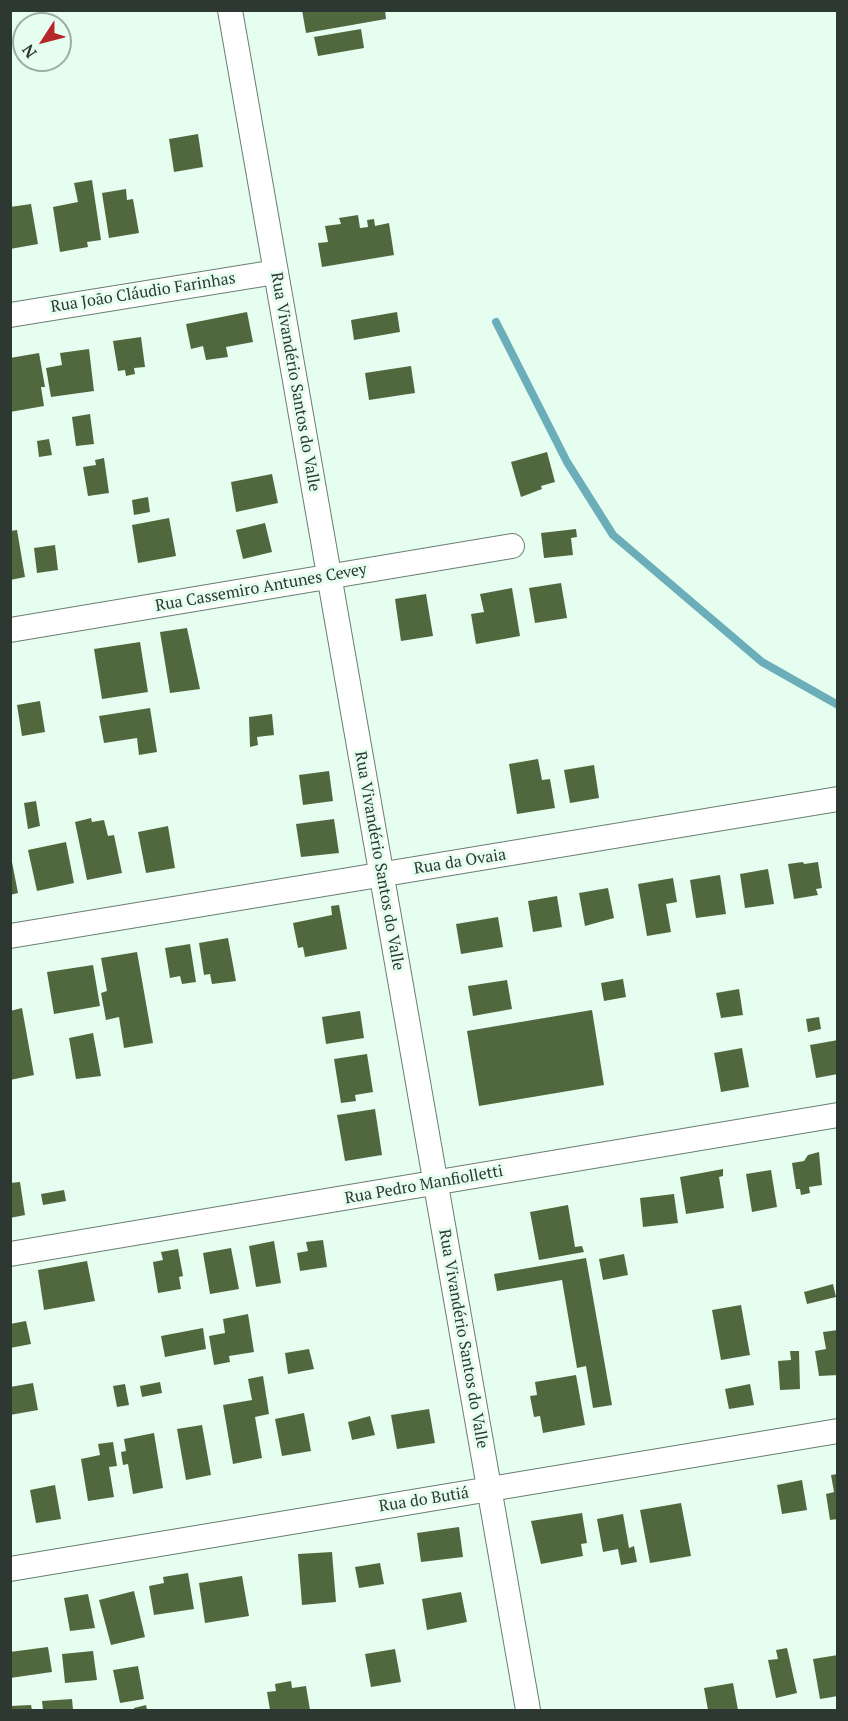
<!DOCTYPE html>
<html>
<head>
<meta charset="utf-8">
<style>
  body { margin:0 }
  #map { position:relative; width:848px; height:1721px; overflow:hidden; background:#e6feef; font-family:"PT Serif",serif }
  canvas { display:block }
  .frame { position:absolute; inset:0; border:12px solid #2e3832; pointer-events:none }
  .north { position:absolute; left:12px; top:12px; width:60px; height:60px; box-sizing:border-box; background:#e6feef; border:2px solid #9cafa3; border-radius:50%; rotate:234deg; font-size:16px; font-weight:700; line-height:24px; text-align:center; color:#2e3832 }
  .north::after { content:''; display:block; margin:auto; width:21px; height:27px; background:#b72729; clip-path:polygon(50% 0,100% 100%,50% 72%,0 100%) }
</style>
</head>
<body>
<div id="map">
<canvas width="848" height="1721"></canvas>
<div class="frame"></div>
<div class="north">N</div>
</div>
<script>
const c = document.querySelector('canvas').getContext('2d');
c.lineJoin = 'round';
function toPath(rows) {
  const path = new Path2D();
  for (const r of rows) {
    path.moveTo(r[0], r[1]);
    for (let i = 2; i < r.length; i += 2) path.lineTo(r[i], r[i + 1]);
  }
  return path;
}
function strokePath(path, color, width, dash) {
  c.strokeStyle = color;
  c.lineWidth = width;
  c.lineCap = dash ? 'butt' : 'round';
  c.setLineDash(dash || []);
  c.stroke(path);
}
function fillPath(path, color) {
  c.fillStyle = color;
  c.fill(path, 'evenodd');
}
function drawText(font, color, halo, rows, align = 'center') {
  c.font = font + ' "PT Serif",serif';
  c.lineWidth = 6;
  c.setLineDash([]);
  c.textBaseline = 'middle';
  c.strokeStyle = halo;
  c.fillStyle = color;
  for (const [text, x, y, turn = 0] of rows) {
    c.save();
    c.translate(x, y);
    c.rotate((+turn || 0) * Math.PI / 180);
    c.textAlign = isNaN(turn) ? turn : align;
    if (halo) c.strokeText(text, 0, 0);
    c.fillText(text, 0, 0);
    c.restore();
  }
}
const stream = toPath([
  [496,322,567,462,613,535,762,662,838,705]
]);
const building = toPath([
  [302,10,385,10,386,19,306,33],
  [361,29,364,48,318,56,314,37],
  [198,134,203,167,174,172,169,139],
  [92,180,101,240,87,242,88,247,60,252,53,207,78,202,74,183],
  [126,189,127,200,133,199,139,233,109,238,102,193],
  [31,204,38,244,10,249,10,207],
  [358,215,360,228,368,227,367,220,374,219,375,226,389,223,394,255,322,267,318,243,328,242,325,226,341,224,339,218],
  [247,312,253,342,226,347,228,357,206,360,203,346,191,349,186,324],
  [397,312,400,332,354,340,351,320],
  [141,337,145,367,134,368,135,374,126,376,125,370,118,371,113,341],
  [89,349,94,391,51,397,46,368,62,365,60,353],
  [39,353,45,387,41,387,44,406,10,412,10,358],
  [411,366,415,393,369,400,365,373],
  [90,414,94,444,76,446,72,417],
  [49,439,52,455,39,457,37,441],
  [547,452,555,482,541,486,542,489,521,497,511,462],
  [104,458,109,493,88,496,83,467,96,465,95,460],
  [272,474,278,503,236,512,231,482],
  [148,497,150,512,134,515,132,500],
  [169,518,176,556,138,563,132,525],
  [265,523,272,552,243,559,236,530],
  [576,529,577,537,571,538,573,555,544,558,541,533],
  [17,530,25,577,10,580,10,531],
  [55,545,58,570,37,573,34,548],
  [561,583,567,618,535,623,529,588],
  [512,588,520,636,476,644,471,614,484,612,480,594],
  [426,594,433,636,401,641,395,599],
  [187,628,200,689,170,693,160,632],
  [140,642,148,692,102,699,94,649],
  [40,701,45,732,22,736,17,705],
  [150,708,157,752,139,755,137,738,104,743,99,716],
  [272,714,274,735,257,737,258,745,250,747,249,717],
  [538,759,542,780,550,779,555,808,517,814,509,764],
  [594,765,599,798,570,803,564,770],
  [329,771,333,801,303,805,299,775],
  [36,801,40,826,28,829,24,803],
  [91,818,92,822,104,820,108,836,114,835,122,873,87,880,75,822],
  [334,819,339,853,301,857,296,824],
  [168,826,175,868,146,873,138,832],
  [66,842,74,883,37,891,28,850],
  [12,862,18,893,10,895,10,863],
  [803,862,804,864,818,862,822,888,816,889,818,895,794,899,788,864],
  [768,869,774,904,745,908,740,874],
  [720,875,726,914,696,918,690,880],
  [673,878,677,902,666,904,671,932,647,936,638,884],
  [608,888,614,918,585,926,579,893],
  [557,896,562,927,533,932,528,901],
  [339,905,347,949,305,957,303,947,298,948,293,923,332,915,331,906],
  [498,917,503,947,461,954,456,924],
  [228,938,236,981,212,984,210,974,204,975,199,943],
  [190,944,196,982,182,984,180,976,170,978,165,948],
  [137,952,153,1043,124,1048,119,1017,106,1020,101,993,107,991,101,958],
  [93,965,100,1006,54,1014,47,972],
  [623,979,626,997,604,1001,601,983],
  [507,980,512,1009,473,1016,468,986],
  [739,989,743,1015,721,1018,716,993],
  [22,1008,34,1075,10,1080,10,1011],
  [592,1010,604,1085,479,1106,467,1031],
  [360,1011,364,1038,326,1044,322,1017],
  [819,1017,821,1029,808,1032,806,1019],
  [93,1033,101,1076,76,1079,69,1038],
  [838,1040,838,1074,816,1078,810,1045],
  [742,1048,749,1087,721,1092,714,1053],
  [367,1054,373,1092,355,1095,356,1101,341,1103,334,1059],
  [375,1109,382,1155,345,1161,337,1115],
  [819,1152,822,1185,809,1187,810,1193,801,1195,800,1189,796,1189,792,1163,804,1161,808,1155],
  [723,1169,723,1176,719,1177,724,1208,686,1214,680,1177],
  [771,1170,777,1207,752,1212,746,1174],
  [20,1182,25,1215,10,1218,10,1183],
  [64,1190,66,1201,43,1205,41,1194],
  [674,1194,678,1223,643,1227,640,1198],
  [568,1205,575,1247,582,1246,584,1252,539,1260,530,1212],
  [323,1240,327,1267,300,1271,297,1253,308,1251,306,1242],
  [274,1241,281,1283,256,1287,249,1246],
  [231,1248,239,1289,210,1294,203,1253],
  [178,1249,183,1276,179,1277,181,1289,158,1293,153,1262,163,1260,161,1252],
  [624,1254,628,1275,603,1280,599,1259],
  [586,1258,612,1405,593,1408,586,1366,577,1368,562,1280,497,1291,494,1274],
  [87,1261,95,1301,44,1310,38,1270],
  [833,1284,836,1297,807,1304,804,1292],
  [741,1305,750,1355,721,1360,712,1310],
  [248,1314,254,1352,229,1356,230,1362,214,1365,209,1336,225,1333,223,1319],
  [26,1321,31,1344,10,1348,10,1324],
  [203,1328,206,1349,165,1357,161,1336],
  [838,1330,838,1375,819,1376,815,1351,826,1349,823,1332],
  [309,1349,314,1369,288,1374,285,1353],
  [790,1351,799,1351,800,1389,780,1390,778,1361,791,1360],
  [576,1375,585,1425,543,1433,540,1416,534,1417,530,1396,537,1395,535,1382],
  [263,1376,269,1414,255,1417,262,1458,233,1464,223,1405,252,1400,248,1379],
  [160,1382,162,1393,142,1397,140,1386],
  [33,1383,38,1410,10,1415,10,1387],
  [125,1384,129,1405,117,1407,113,1386],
  [750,1384,754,1405,729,1409,725,1389],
  [429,1409,435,1443,397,1449,391,1415],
  [304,1413,311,1451,282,1456,275,1419],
  [370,1416,375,1435,352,1440,348,1422],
  [202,1425,211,1475,186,1480,177,1429],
  [154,1433,163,1488,133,1494,128,1464,123,1465,121,1452,126,1451,124,1439],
  [113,1442,117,1466,109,1467,114,1497,88,1501,81,1459,100,1455,98,1444],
  [838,1474,838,1519,830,1520,826,1494,834,1492,831,1475],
  [802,1480,807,1510,782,1514,777,1485],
  [55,1485,61,1519,36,1523,30,1490],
  [681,1503,691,1556,650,1563,640,1510],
  [582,1513,587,1543,581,1544,583,1556,541,1564,531,1521],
  [623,1514,629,1548,634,1546,637,1562,621,1565,618,1549,603,1552,597,1519],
  [459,1527,463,1557,421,1562,417,1533],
  [332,1552,336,1602,302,1605,298,1554],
  [380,1563,384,1584,359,1588,355,1567],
  [188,1573,194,1609,154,1615,149,1586,164,1583,163,1577],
  [242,1576,249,1616,205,1623,199,1583],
  [134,1591,145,1637,111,1645,99,1600],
  [461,1592,467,1622,427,1630,422,1599],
  [88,1594,95,1628,70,1631,64,1598],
  [48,1647,52,1672,10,1678,10,1652],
  [787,1648,797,1693,776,1698,768,1660,778,1659,776,1650],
  [395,1649,401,1682,371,1687,365,1654],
  [93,1651,97,1680,65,1683,62,1654],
  [838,1655,838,1696,820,1699,813,1659],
  [138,1666,144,1699,120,1703,113,1670],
  [291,1681,292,1688,306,1686,310,1710,270,1710,267,1692,276,1691,275,1684],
  [733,1683,738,1710,708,1710,704,1688],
  [72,1699,73,1710,43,1710,42,1701],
  [31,1705,32,1710,10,1710,10,1706],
  [146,1705,147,1710,134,1710,134,1708]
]);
const street = toPath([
  [230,10,528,1710],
  [10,315,276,272],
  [10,630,512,546],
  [10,936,838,799],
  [10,1254,838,1115],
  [10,1569,838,1431]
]);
const streetNames = [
  ["Rua João Cláudio Farinhas",143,293,-9],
  ["Rua Vivandério Santos do Valle",295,382,80],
  ["Rua Cassemiro Antunes Cevey",261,588,-10],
  ["Rua Vivandério Santos do Valle",379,861,80],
  ["Rua da Ovaia",460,862,-9],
  ["Rua Pedro Manfiolletti",424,1185,-10],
  ["Rua Vivandério Santos do Valle",463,1339,80],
  ["Rua do Butiá",424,1500,-9]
];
strokePath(stream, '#6cadba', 8);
fillPath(building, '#51683e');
strokePath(street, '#6a7f72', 26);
strokePath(street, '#fff', 24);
drawText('16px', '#2e3832', '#e6feef', streetNames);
</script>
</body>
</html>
